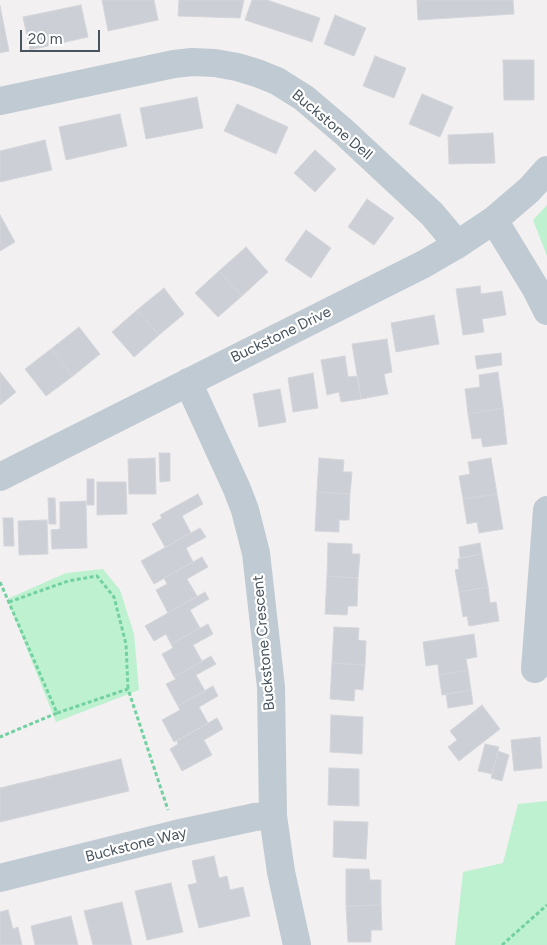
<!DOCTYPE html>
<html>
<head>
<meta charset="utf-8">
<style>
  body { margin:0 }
  #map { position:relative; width:547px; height:945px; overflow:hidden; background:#f2f0f0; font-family:Figtree,sans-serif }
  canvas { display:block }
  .scale { position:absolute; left:20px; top:30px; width:80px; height:22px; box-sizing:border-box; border:2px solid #47545e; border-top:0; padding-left:6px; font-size:15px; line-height:18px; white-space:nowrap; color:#47545e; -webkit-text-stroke:4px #fff; paint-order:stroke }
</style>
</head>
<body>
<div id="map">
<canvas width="547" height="945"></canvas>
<div class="scale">20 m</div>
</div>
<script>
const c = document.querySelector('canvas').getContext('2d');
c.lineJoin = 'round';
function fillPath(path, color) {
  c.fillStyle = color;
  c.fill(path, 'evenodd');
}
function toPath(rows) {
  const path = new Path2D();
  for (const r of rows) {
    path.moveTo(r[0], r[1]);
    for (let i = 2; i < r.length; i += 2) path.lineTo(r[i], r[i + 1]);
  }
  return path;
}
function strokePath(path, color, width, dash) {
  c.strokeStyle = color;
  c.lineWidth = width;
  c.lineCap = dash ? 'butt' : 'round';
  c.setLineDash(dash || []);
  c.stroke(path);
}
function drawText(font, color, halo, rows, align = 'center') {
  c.font = font + ' Figtree,sans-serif';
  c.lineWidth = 4.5;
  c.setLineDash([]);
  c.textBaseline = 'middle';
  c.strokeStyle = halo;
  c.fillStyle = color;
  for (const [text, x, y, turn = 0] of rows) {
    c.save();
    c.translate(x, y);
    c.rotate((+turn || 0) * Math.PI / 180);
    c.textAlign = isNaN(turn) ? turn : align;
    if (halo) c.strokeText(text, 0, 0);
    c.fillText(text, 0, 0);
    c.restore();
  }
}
const green = toPath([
  [547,205,547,256,533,220],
  [103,569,120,590,134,634,139,690,56,722,7,599,66,573],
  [547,801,547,945,455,945,463,872,503,863,518,804]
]);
const building = toPath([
  [102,0,154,0,158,20,108,31,102,0],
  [179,0,244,0,240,18,178,16,179,0],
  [252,0,267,0,320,18,312,42,245,20,252,0],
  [417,0,513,0,514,14,418,20,417,0],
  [81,5,88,37,30,50,23,17,81,5],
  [0,6,9,51,0,53,0,6],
  [335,15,366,28,354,56,324,44,335,15],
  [375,56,406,68,394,98,363,86,375,56],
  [503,60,534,60,534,100,504,100,503,60],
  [422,94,453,107,440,137,409,124,422,94],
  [197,97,203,128,146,139,140,108,197,97],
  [237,104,288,127,276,154,224,131,237,104],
  [120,114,127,146,66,160,59,127,120,114],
  [493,133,495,163,449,164,448,135,493,133],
  [45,140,52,170,0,182,0,151,45,140],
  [315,150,336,169,315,192,294,173,315,150],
  [367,199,394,218,374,245,348,227,367,199],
  [0,215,15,242,0,251,0,215],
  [306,230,331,248,311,278,285,260,306,230],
  [246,247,268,272,242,296,219,271,246,247],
  [219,271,242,296,218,317,195,293,219,271],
  [480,286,481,294,502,291,506,315,482,319,484,332,463,335,456,289,480,286],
  [164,288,184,314,159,335,137,310,164,288],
  [137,310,159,335,134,357,112,332,137,310],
  [434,315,439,344,396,352,391,323,434,315],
  [79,327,100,354,73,376,51,349,79,327],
  [387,339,392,372,384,374,388,394,361,399,352,344,387,339],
  [51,349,73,376,46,396,25,369,51,349],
  [501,353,502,365,477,369,475,356,501,353],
  [345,356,348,377,358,376,361,399,341,402,339,392,327,395,321,360,345,356],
  [0,372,16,392,0,405,0,372],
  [498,372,503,408,468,414,465,389,480,387,479,375,498,372],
  [313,373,318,408,293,412,288,378,313,373],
  [280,389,286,422,259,427,253,394,280,389],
  [503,408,507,444,483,447,481,438,472,439,468,414,503,408],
  [159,453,170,453,170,481,160,482,159,453],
  [155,458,156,494,129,494,128,459,155,458],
  [319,458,344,460,343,472,352,472,350,494,317,492,319,458],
  [491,458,497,494,463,499,459,476,470,474,468,462,491,458],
  [87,479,94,479,94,505,87,505,87,479],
  [97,482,126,482,127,514,97,515,97,482],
  [317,492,350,494,349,520,339,520,339,532,315,531,317,492],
  [198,494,203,504,182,516,191,533,165,547,152,524,162,518,160,515,198,494],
  [497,494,503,529,479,533,477,522,467,524,463,499,497,494],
  [48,498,55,498,56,524,49,524,48,498],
  [86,501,87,548,52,549,51,530,60,529,60,502,86,501],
  [3,518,13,518,14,546,4,546,3,518],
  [47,520,48,554,19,555,18,521,47,520],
  [200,528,206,537,186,548,193,562,154,584,141,561,200,528],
  [328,543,352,544,352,554,360,554,358,578,327,576,328,543],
  [480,543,482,554,460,558,459,547,480,543],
  [482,554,488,587,459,592,455,570,459,569,458,559,482,554],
  [202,557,208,567,187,579,197,596,168,613,156,590,167,584,164,578,202,557],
  [327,576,358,578,357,606,348,606,347,615,325,614,327,576],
  [488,587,490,603,496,602,499,621,469,626,467,616,463,617,459,592,488,587],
  [205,592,209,599,190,610,200,628,171,644,166,634,154,641,145,626,205,592],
  [208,624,213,634,193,645,202,661,174,677,162,654,173,648,171,644,208,624],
  [334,627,359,628,358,640,366,641,365,665,332,663,334,627],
  [474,634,477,657,466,659,468,670,439,675,438,664,426,666,423,642,474,634],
  [211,656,216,664,196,675,205,691,178,706,166,684,176,679,174,677,211,656],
  [332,663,365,665,363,690,355,689,354,701,330,699,332,663],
  [468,670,471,690,442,695,439,675,468,670],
  [213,686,218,696,199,707,208,723,174,742,162,720,180,710,178,706,213,686],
  [471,690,473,704,448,708,446,694,471,690],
  [482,705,500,729,459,761,448,747,457,740,450,731,482,705],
  [331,715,363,717,362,754,330,752,331,715],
  [217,718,223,729,204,740,212,755,182,771,170,749,178,744,177,741,217,718],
  [540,737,542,768,514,771,511,740,540,737],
  [485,744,499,747,492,774,478,771,485,744],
  [498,751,509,755,502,781,491,778,498,751],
  [121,759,129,791,0,822,0,788,121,759],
  [329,768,359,769,359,806,328,805,329,768],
  [334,821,368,822,366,859,333,857,334,821],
  [214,856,219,878,227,876,230,890,243,887,250,916,199,928,188,885,197,883,192,861,214,856],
  [346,869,369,869,370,880,381,880,381,905,346,906,346,869],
  [171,883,183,932,147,940,135,891,171,883],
  [122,902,132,945,93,945,84,911,122,902],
  [381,905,382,930,371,930,371,942,348,942,346,906,381,905],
  [8,910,13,929,18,927,22,945,0,945,0,912,8,910],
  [71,916,78,945,35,945,31,926,71,916]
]);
const path = toPath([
  [0,582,57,713,0,737],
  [9,602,68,581,97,576,114,597,126,644,128,689],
  [57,713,128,689,168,810],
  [502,945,547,905]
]);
const street = toPath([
  [0,101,174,64,192,62,215,63,237,67,257,73,277,81,304,98,344,132,432,214,448,233,455,246],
  [494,220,536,289,547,311],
  [188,382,237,489,245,510,256,553,271,687,273,816,281,872,297,945],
  [0,477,424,264,455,246,494,220,529,190,547,170],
  [535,669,547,510],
  [0,878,176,834,255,817,273,816]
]);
const streetNames = [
  ["Buckstone Dell",332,125,40],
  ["Buckstone Drive",281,335,-26],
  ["Buckstone Crescent",264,643,-95],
  ["Buckstone Way",136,845,-14]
];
fillPath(green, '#bdf1d0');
fillPath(building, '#cccfd5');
strokePath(building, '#d4d6dc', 1);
strokePath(path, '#73d1a1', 3, [4, 2.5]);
strokePath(street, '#c0cad2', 28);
drawText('15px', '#47545e', '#fff', streetNames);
</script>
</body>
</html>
